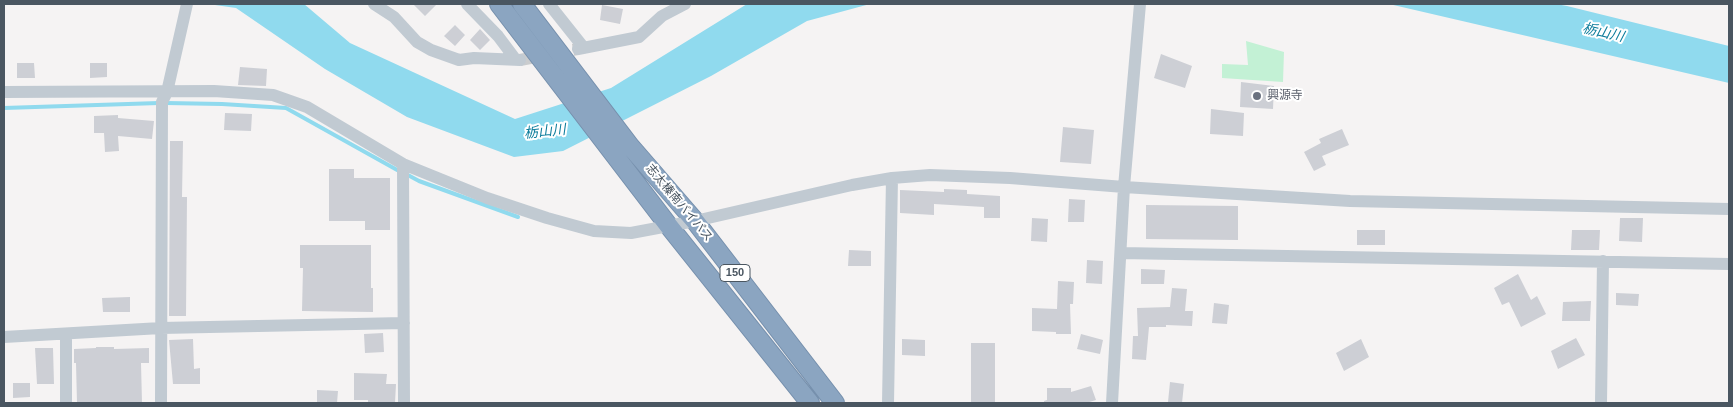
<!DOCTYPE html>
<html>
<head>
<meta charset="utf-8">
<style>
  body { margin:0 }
  #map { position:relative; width:1733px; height:407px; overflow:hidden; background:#f5f3f3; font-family:Helvetica,sans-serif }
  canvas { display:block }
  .frame { position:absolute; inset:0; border:5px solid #4a5661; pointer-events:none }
</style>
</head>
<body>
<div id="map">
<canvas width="1733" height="407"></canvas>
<div class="frame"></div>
</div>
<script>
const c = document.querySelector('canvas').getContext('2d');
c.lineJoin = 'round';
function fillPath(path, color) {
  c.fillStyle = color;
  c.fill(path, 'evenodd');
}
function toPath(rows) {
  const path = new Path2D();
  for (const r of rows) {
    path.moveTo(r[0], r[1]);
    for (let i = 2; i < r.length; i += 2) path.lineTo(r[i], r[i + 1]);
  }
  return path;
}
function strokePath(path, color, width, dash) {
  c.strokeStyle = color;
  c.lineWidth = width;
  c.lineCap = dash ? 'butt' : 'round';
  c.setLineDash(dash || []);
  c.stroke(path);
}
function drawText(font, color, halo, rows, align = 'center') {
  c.font = font + ' Helvetica,"Noto Sans JP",sans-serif';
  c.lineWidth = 4;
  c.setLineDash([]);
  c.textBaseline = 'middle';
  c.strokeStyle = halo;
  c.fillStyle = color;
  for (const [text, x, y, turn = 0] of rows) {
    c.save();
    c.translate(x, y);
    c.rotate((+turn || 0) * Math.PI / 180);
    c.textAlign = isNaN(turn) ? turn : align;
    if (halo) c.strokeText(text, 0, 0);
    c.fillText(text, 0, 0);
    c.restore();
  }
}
const green = toPath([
  [1246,41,1284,52,1283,82,1222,78,1222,64,1248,65]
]);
const water = toPath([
  [208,4,304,4,350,43,515,119,611,88,747,4,870,4,807,21,711,76,563,151,514,157,407,117,325,69,236,8],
  [1389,4,1556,4,1567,6,1729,46,1729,83]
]);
const stream = toPath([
  [166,103,222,104,286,108,399,171],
  [4,108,159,103],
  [406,174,419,181,518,217]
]);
const building = toPath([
  [413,4,437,4,425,16],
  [602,5,623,9,620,24,600,20],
  [455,25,465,35,455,46,444,36],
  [480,29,490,40,480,50,470,40],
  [1161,54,1192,66,1185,88,1154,78],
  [17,63,34,63,35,78,17,78],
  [90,63,107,63,107,77,90,78],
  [240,67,267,69,266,86,238,85],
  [1241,82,1274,86,1273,109,1240,107],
  [1211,109,1244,113,1243,136,1210,134],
  [225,113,252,114,251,131,224,130],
  [118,115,118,118,154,121,152,139,118,136,119,151,105,152,104,133,94,133,94,116],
  [1063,127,1094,130,1091,164,1060,162],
  [1342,129,1349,145,1322,156,1326,165,1314,171,1304,152,1321,143,1319,139],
  [170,141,183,141,182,197,187,197,186,316,169,316],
  [329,169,354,169,354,178,390,178,390,230,365,230,365,221,329,221],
  [944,189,967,190,967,194,1000,196,1000,218,984,218,984,207,934,204,934,215,900,213,900,190,944,192],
  [1069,199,1085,200,1084,222,1068,222],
  [1146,205,1238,206,1238,240,1146,239],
  [1032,218,1048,219,1047,242,1031,241],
  [1620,218,1643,218,1642,242,1619,241],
  [1357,230,1385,230,1385,245,1357,245],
  [1572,230,1600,230,1599,250,1571,250],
  [300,245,371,245,371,288,373,288,373,312,302,311,303,268,300,268],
  [849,250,871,251,871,266,848,266],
  [1087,260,1103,261,1102,284,1086,283],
  [1141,269,1165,270,1164,284,1141,284],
  [1518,274,1531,300,1537,296,1546,314,1521,327,1509,302,1502,305,1494,288],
  [1058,281,1074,282,1073,304,1070,304,1071,334,1056,334,1056,332,1032,331,1032,308,1057,309],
  [1172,288,1187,289,1185,311,1193,311,1192,326,1166,325,1166,327,1149,327,1146,360,1132,359,1133,336,1138,336,1137,308,1170,307],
  [1616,293,1639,294,1638,306,1616,305],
  [130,297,130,312,103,312,102,298],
  [1591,301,1590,321,1562,321,1563,302],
  [1214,303,1229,305,1227,324,1212,323],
  [383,333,384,352,365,353,364,334],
  [1081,334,1103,340,1100,354,1077,349],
  [1576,338,1585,355,1558,369,1551,351],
  [193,339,194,369,200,368,200,384,173,384,169,340],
  [902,339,925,340,925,356,902,355],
  [1361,339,1369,357,1344,371,1336,353],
  [971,343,995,343,995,403,971,403],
  [96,347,114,347,114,349,149,348,149,363,141,363,142,403,77,403,76,363,74,363,74,349,96,348],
  [35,348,53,348,54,384,37,384],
  [354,373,387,374,386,384,396,384,395,403,368,403,368,400,354,400],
  [1170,382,1184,384,1182,403,1168,402],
  [13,383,30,383,30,397,13,398],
  [1091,386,1096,400,1086,403,1044,403,1044,401,1047,400,1047,388,1071,388,1071,392],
  [317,390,338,391,337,403,317,403]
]);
const minorTunnel = toPath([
  [520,60,578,49]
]);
const minor = toPath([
  [374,4,394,17,417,42,431,50,459,60,474,58,520,60],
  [467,4,498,36,516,60],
  [549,4,584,48],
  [578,49,639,37,662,16,685,4],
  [4,92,214,91,273,95,307,107,403,164,487,198,547,218,594,231,631,233,695,221,852,185,892,178,930,175,1010,178,1124,187,1350,201,1729,209],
  [403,164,404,403],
  [1121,253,1729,264],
  [4,337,161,328,404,323],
  [66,403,66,334],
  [161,403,162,102,167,92,187,4],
  [888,403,892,178],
  [1112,403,1124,187,1140,4],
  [1601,403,1603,261]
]);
const highway = toPath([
  [499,4,668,225,810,403],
  [522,4,630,146,695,221,835,403]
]);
const markers = [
  [1257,96,5,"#6b7280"]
];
const shields = [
  [735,273,30]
];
const shieldNames = [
  ["150",735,273]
];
const worshipNames = [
  ["興源寺",1267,96]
];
const streetNames = [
  ["志太榛南バイパス",679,203,50]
];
const waterNames = [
  ["栃山川",1603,33,13],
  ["栃山川",545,132,-6]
];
fillPath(green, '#c3f1d5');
fillPath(water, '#90daee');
strokePath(stream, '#90daee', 4);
fillPath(building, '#cdcfd5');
strokePath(minorTunnel, '#caccce', 12, [12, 6]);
strokePath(highway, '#7690ad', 20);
strokePath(minor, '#c1cad2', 12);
strokePath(highway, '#8ba5c1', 18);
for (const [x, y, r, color] of markers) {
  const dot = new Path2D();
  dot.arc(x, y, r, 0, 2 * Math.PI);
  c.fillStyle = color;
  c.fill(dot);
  strokePath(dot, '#fff', 2);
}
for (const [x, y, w] of shields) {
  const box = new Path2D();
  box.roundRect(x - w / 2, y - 8.5, w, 17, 4);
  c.fillStyle = '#fff';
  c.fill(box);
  strokePath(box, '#4a5661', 1);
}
drawText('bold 11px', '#4a5661', null, shieldNames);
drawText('12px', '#5b616d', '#fff', worshipNames, 'left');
drawText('12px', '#4a5661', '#fff', streetNames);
drawText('italic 14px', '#0c7c9b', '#fff', waterNames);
</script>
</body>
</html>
